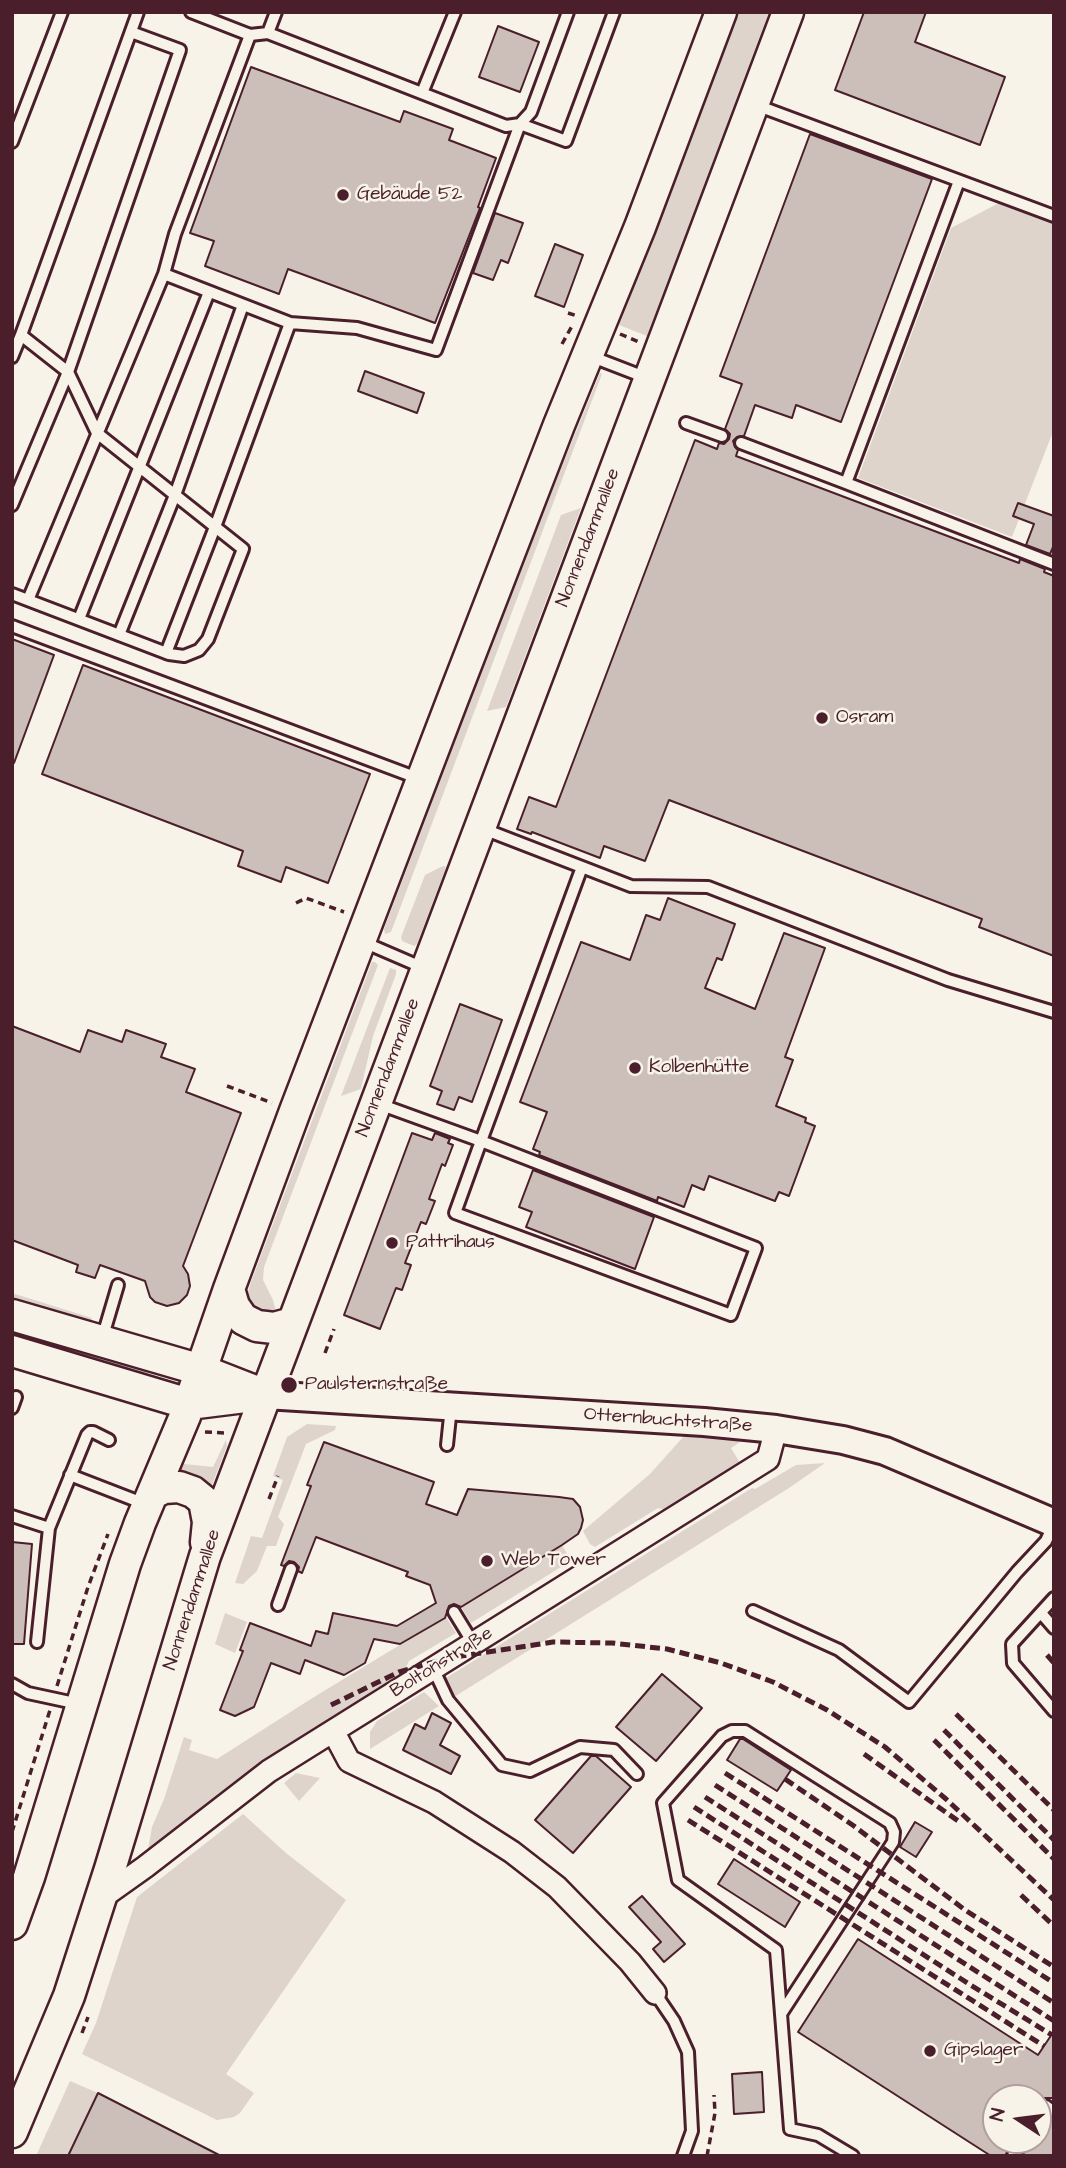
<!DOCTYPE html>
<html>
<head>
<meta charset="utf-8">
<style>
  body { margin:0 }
  #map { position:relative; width:1066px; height:2168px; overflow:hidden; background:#f7f3e8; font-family:"Architects Daughter",sans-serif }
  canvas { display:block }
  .frame { position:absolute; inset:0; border:14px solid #4a1f2b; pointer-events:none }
  .north { position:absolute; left:982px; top:2084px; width:70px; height:70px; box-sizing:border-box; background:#f7f3e8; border:2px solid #b29e9c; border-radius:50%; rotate:283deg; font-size:19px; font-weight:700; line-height:28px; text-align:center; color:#4a1f2b }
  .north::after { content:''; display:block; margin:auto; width:24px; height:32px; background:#4a1f2b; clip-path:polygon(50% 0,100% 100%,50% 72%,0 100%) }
</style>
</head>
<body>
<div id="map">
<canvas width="1066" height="2168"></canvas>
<div class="frame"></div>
<div class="north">N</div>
</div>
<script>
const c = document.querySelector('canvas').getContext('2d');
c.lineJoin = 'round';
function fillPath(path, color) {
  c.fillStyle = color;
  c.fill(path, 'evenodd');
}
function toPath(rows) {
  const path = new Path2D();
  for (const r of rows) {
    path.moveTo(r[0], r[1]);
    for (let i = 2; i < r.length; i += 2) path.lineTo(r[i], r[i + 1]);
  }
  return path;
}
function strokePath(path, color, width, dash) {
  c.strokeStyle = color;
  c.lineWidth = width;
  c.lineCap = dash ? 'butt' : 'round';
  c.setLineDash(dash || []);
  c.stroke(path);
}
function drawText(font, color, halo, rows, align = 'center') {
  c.font = font + ' "Architects Daughter",sans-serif';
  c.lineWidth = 5;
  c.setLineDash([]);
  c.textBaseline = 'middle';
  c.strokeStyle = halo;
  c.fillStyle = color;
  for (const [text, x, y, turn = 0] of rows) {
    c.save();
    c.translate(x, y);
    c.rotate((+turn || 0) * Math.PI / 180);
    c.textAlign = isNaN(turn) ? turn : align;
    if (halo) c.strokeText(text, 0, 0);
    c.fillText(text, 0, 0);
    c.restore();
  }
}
const green = toPath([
  [739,12,769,12,647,336,619,325],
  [1001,202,1054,220,1054,429,1012,537,858,478,951,228],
  [600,373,602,374,391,932,385,934,384,929,528,549],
  [581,508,506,707,487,711,561,515],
  [443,866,446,867,417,944,414,946,402,941,401,937,425,875],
  [372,962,375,962,378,965,264,1267,263,1280,273,1300,276,1312,268,1314,254,1309,251,1300,246,1299,251,1282],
  [390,968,396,970,396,974,373,1036,361,1089,341,1096],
  [12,1293,92,1318,89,1328,12,1305],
  [12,1325,150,1367,147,1377,12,1336],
  [307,1424,336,1426,335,1430,306,1444,278,1517,284,1524,276,1546,267,1546,257,1571,243,1584,235,1583,251,1536,262,1538,283,1480,273,1476,287,1437],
  [684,1436,732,1439,740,1442,731,1448,742,1466,671,1511,658,1508,595,1547,590,1544,583,1531,650,1474],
  [226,1440,227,1446,210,1490,172,1477,175,1463,213,1467],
  [825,1463,789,1488,454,1697,446,1678,752,1488,755,1489,796,1465],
  [562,1545,569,1557,569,1562,471,1623,461,1607],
  [225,1613,247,1622,235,1653,215,1644],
  [446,1617,456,1633,409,1661,401,1677,147,1855,152,1827,164,1799,184,1737,192,1740,189,1750,217,1759,314,1697],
  [424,1692,439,1706,370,1749,370,1732,377,1721],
  [296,1773,320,1778,299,1801,284,1783],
  [243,1814,286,1853,346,1900,226,2074,254,2093,240,2113,234,2117,217,2120,82,2054,96,2023,137,1897],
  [70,2081,98,2093,68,2156,36,2156]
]);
const building = toPath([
  [864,12,926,12,915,42,1005,77,980,145,835,90,864,12],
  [498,26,539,42,520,92,479,77,498,26],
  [251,67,400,122,404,111,453,129,449,140,496,158,478,207,480,208,435,323,288,269,279,294,205,266,214,241,190,233,251,67],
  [810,134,932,179,841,422,796,405,792,418,755,405,744,436,737,437,733,441,735,447,738,450,736,456,1019,563,1020,559,1045,569,1044,572,1054,576,1054,956,979,927,982,919,669,800,645,861,604,846,600,858,532,832,531,834,517,829,529,797,556,807,695,440,717,449,719,443,724,444,729,439,730,434,725,429,742,384,720,376,810,134],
  [495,213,523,223,508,263,501,260,493,280,473,273,495,213],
  [555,244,583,255,564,307,535,296,555,244],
  [365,371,424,393,417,413,358,391,365,371],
  [1018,503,1054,516,1054,545,1050,554,1026,545,1034,524,1013,516,1018,503],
  [12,639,54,655,14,763,12,763,12,639],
  [83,665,370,774,328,883,286,867,281,882,238,866,243,851,42,774,83,665],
  [668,898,735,924,722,960,717,958,705,988,755,1009,784,933,825,948,785,1057,793,1060,776,1106,806,1118,805,1122,815,1126,789,1196,779,1192,775,1201,709,1176,704,1190,692,1185,684,1207,658,1197,657,1201,539,1155,540,1152,533,1149,547,1112,520,1102,581,942,630,960,646,915,660,920,668,898],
  [460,1004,502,1020,472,1102,459,1097,454,1110,437,1104,442,1091,430,1086,460,1004],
  [12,1026,80,1052,88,1030,122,1042,126,1030,166,1044,161,1057,195,1069,186,1092,241,1113,183,1266,188,1274,190,1286,187,1295,179,1303,167,1306,155,1302,150,1297,145,1281,100,1265,95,1278,76,1272,78,1265,12,1240,12,1026],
  [412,1133,432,1140,435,1133,450,1139,448,1143,453,1145,445,1166,442,1164,429,1199,435,1201,426,1224,421,1222,405,1263,411,1265,402,1290,396,1288,380,1329,344,1315,412,1133],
  [533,1170,654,1217,635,1269,526,1227,532,1212,519,1207,533,1170],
  [324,1442,434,1482,426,1504,457,1515,468,1489,559,1497,573,1499,580,1507,583,1520,581,1528,578,1534,562,1545,461,1607,454,1604,449,1606,445,1618,400,1644,374,1639,365,1663,344,1675,305,1660,300,1674,271,1663,254,1707,235,1716,220,1710,243,1651,240,1650,250,1623,311,1646,316,1631,328,1634,333,1613,397,1626,436,1603,430,1585,406,1576,408,1572,316,1537,302,1573,298,1571,299,1567,294,1562,289,1561,284,1566,281,1565,311,1486,307,1485,324,1442],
  [12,1542,32,1544,24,1644,12,1644,12,1542],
  [662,1674,702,1708,656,1761,616,1727,662,1674],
  [432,1713,451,1723,440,1745,460,1756,451,1774,403,1750,415,1724,425,1729,432,1713],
  [740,1739,743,1739,791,1770,777,1791,727,1760,740,1739],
  [591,1756,596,1756,631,1787,573,1853,535,1820,591,1756],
  [915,1822,932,1832,916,1857,900,1847,915,1822],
  [734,1859,800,1902,785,1927,718,1884,734,1859],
  [642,1896,685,1944,664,1962,653,1949,661,1942,629,1907,642,1896],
  [858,1939,1038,2055,1054,2031,1054,2098,996,2098,996,2140,1014,2140,1005,2156,991,2156,798,2032,858,1939],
  [762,2072,764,2112,734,2114,732,2074,762,2072],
  [98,2093,221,2156,68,2156,98,2093],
  [1050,2119,1054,2120,1054,2156,1022,2156,1031,2140,1038,2140,1050,2119]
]);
const path = toPath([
  [568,313,577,316],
  [620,334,639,342],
  [562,344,572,326],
  [296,903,306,898,344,912],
  [227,1086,272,1103],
  [325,1353,334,1329],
  [205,1432,226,1433],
  [269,1499,278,1476],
  [57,1686,88,1587,108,1534],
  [12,1832,50,1710],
  [82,2033,88,2017],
  [707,2156,715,2113,714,2095]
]);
const service = toPath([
  [191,12,250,35],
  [268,33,506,126,520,124,531,112,568,12],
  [422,93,455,12],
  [756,105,1054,216],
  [12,142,62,12],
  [959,181,846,483,1054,564],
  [164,274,290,323,357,328,436,350,520,124,566,141,614,12],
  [590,356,647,378],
  [12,357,21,335],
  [686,423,722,436],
  [741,443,846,483],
  [12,505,68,372,180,50,131,32],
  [12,594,169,654,184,656,199,650,208,639,243,549,97,433,68,372,21,335,138,12],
  [28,600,164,274,175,234,250,35,268,33,276,12],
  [79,619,209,292],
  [12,626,420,779],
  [119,635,175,495,243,305],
  [166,653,215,527,290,323],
  [481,828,631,886,708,887,948,980,1054,1012],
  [361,941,426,969],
  [379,1104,481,1141,756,1248,731,1315,455,1213,481,1141,582,867],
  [102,1339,118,1285],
  [12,1408,16,1397],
  [447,1445,451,1407],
  [70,1475,145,1504],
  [12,1516,49,1528],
  [1054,1598,1012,1644,1013,1663,1054,1711],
  [278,1605,291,1569],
  [753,1611,839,1650,909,1702,1017,1572,1046,1541,1054,1524],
  [454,1612,473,1643],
  [1041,1613,1054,1628],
  [37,1642,49,1528,87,1435,90,1432,93,1432,109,1440],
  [433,1668,448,1700,502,1765,530,1771,580,1747,614,1750,637,1774],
  [12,1684,28,1693,79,1704],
  [655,1993,674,2021,688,2052,692,2131,683,2156],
  [781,2014,893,1842,894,1832,890,1823,745,1731,732,1731,722,1736,663,1803,678,1880,776,1950,781,2014,790,2129,818,2135,853,2156],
  [1038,2118,1046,2106,1054,2112],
  [1013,2156,1023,2140]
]);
const minor = toPath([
  [333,1731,349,1761,434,1802,512,1852,557,1887,630,1962,655,1993],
  [100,1899,145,1867,269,1771,768,1459,776,1429]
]);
const tertiary = toPath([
  [265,1395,704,1422,776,1429,843,1440,885,1451,1054,1523]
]);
const secondary = toPath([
  [229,1289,234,1306,243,1319,257,1326,274,1328,292,1323],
  [12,1315,201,1370,265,1395],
  [12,1351,189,1404,261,1395],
  [153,1493,164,1488,179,1487,193,1492,204,1501,208,1522,206,1542],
  [12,1924,29,1877,125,1564,140,1523,185,1416,229,1289,295,1111,452,701,559,425,640,227,721,12],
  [12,2132,69,1996,110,1869,205,1556,788,12]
]);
const rail = toPath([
  [1047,1655,1054,1663],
  [331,1705,399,1672,448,1658,553,1642,612,1643,667,1649,721,1663,773,1682,827,1710,885,1747,946,1799,1054,1900],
  [956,1714,1054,1810],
  [944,1730,1054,1840],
  [934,1740,1054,1859],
  [864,1754,961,1823],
  [725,1773,1054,1983],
  [785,1779,854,1826,965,1910,1054,1967],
  [715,1785,1054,2003],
  [705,1797,1054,2021],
  [694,1807,969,1984,1052,2035],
  [688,1820,1044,2046],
  [1021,1895,1054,1926]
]);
const markers = [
  [343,195,7,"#4a1f2b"],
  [822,718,7,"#4a1f2b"],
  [635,1068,7,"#4a1f2b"],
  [392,1243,7,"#4a1f2b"],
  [289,1385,9,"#4a1f2b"],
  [487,1561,7,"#4a1f2b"],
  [930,2051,7,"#4a1f2b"]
];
const poiNames = [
  ["Gebäude 52",357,195],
  ["Osram",836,718],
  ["Kolbenhütte",649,1068],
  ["Pattrihaus",406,1243],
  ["Paulsternstraße",305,1385],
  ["Web Tower",501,1561],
  ["Gipslager",944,2051]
];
const streetNames = [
  ["Nonnendammallee",589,538,-69],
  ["Nonnendammallee",389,1068,-69],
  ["Otternbuchtstraße",668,1421,4],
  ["Nonnendammallee",193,1600,-72],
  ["Boltonstraße",442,1663,-32]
];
fillPath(green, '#ded4cc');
fillPath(building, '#ccbfb9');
strokePath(building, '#4a1f2b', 2);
strokePath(service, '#4a1f2b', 16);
strokePath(minor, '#4a1f2b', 26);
strokePath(tertiary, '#4a1f2b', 32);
strokePath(secondary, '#4a1f2b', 35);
strokePath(path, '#4a1f2b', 3.5, [7, 5]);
strokePath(service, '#f7f3e8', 10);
strokePath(minor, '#f7f3e8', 21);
strokePath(tertiary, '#f7f3e8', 26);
strokePath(secondary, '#f7f3e8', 30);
strokePath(rail, '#4a1f2b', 5, [10, 5]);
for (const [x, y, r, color] of markers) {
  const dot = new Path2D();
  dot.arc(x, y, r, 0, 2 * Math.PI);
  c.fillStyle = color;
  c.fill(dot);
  strokePath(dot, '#f7f3e8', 2.5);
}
drawText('19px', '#4a1f2b', '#f7f3e8', poiNames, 'left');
drawText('19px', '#4a1f2b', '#f7f3e8', streetNames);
</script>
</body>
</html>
